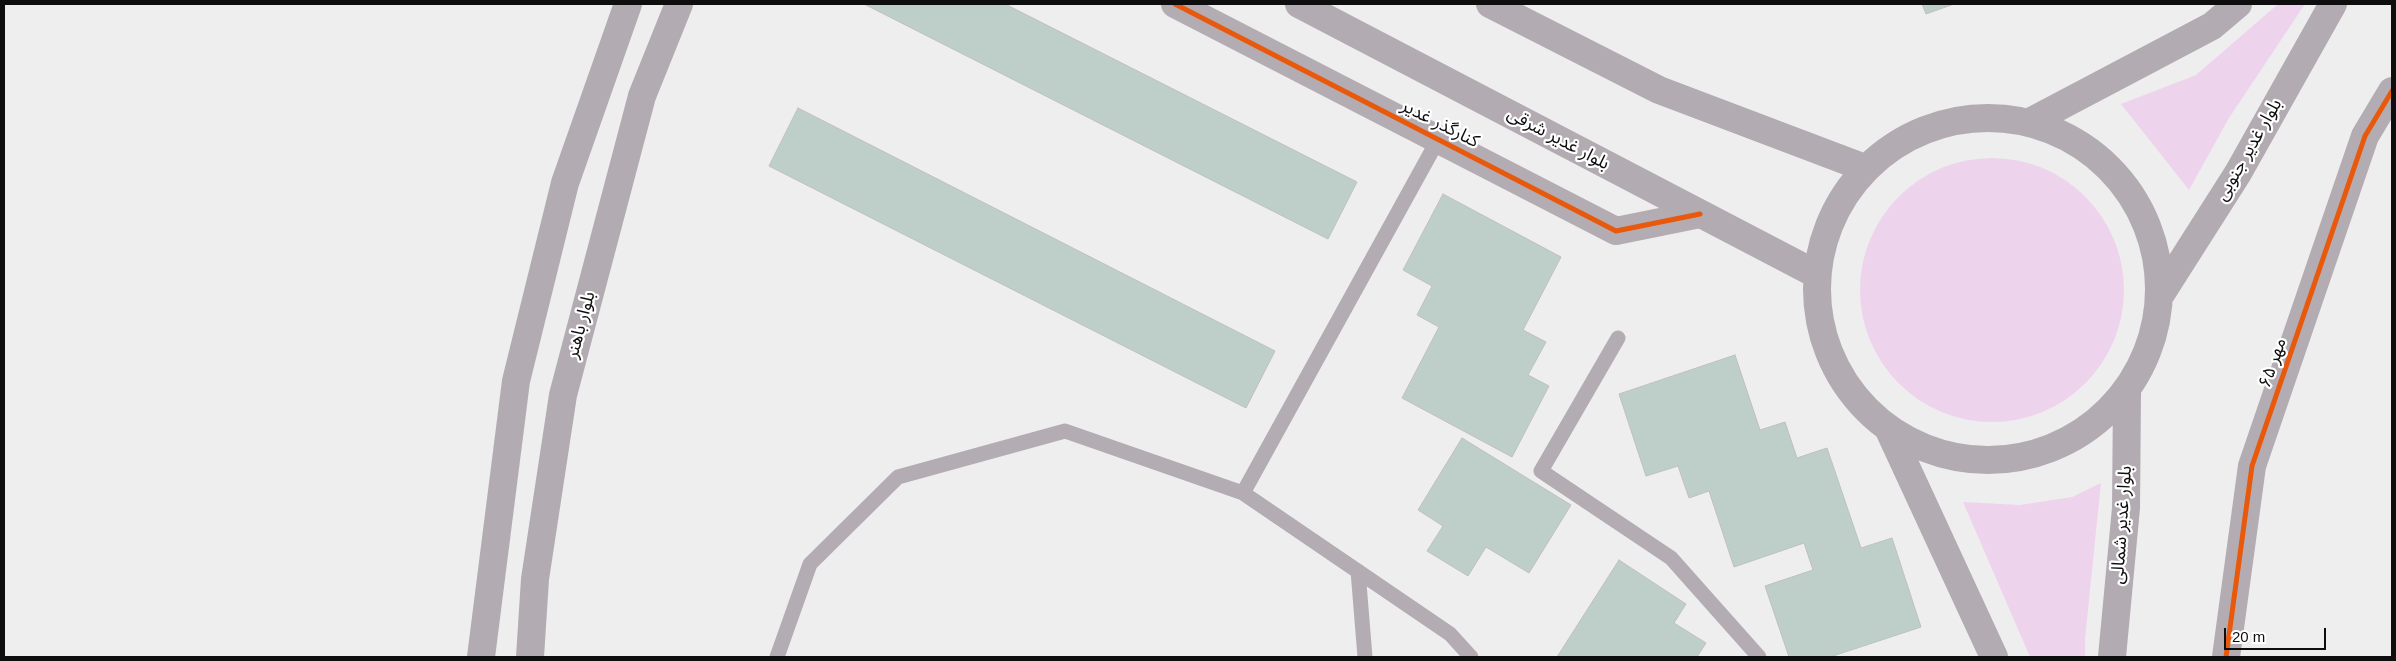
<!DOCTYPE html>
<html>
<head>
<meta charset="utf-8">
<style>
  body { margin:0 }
  #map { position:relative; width:2396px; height:661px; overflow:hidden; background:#efeeef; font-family:Helvetica,sans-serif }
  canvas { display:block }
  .frame { position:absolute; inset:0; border:5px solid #0f0e0f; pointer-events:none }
  .scale { position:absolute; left:2224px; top:628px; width:102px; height:22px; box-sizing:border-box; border:2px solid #0f0e0f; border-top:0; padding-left:6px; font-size:15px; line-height:18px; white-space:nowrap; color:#0f0e0f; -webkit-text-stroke:4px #fff; paint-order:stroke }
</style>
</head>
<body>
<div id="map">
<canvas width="2396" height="661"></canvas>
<div class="frame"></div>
<div class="scale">20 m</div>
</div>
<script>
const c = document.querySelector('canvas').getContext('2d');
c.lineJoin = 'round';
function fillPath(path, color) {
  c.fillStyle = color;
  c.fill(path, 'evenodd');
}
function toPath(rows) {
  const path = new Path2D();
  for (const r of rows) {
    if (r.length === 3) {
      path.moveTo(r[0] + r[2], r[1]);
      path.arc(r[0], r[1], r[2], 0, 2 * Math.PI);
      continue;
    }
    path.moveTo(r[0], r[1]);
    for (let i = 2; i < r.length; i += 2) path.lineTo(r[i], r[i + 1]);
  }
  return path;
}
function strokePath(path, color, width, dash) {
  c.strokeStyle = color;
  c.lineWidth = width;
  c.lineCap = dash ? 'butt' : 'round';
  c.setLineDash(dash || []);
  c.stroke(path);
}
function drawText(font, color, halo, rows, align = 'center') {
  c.font = font + ' Helvetica,"Noto Sans Arabic",sans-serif';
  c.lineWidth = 4.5;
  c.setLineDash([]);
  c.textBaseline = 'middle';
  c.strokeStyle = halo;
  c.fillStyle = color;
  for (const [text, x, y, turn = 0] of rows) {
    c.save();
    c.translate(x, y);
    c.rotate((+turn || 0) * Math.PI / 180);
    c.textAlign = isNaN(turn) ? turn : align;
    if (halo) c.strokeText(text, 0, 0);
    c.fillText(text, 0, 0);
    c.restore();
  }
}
const green = toPath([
  [2278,4,2305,4,2229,118,2189,190,2121,104,2196,75],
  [1992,290,132],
  [2101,483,2085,639,2085,657,2030,657,1963,502,2020,505,2072,497]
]);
const building = toPath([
  [864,4,1005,4,1357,182,1328,239,864,4],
  [1922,4,1954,4,1926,14,1922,4],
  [798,108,1275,351,1246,408,769,166,798,108],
  [1443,194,1561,257,1523,330,1546,342,1528,375,1549,386,1512,457,1402,398,1439,327,1417,315,1432,286,1403,270,1443,194],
  [1735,355,1760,430,1785,422,1797,458,1827,448,1861,548,1892,538,1921,627,1830,657,1789,657,1765,586,1813,570,1804,543,1734,567,1709,491,1689,498,1678,466,1646,476,1619,394,1735,355],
  [1462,438,1571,505,1529,573,1486,547,1468,576,1427,551,1443,526,1418,510,1462,438],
  [1619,560,1686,604,1674,623,1706,643,1697,657,1557,657,1619,560]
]);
const service = toPath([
  [1618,338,1541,471,1671,558,1759,657],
  [1243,493,1439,138],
  [1358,571,1365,657],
  [777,657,810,564,898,477,1065,431,1243,493,1450,634,1471,657]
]);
const minor = toPath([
  [1175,4,1616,231,1700,214],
  [2226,657,2252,466,2365,136,2392,91]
]);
const secondary = toPath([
  [1299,4,1816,274],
  [1490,4,1659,90,1865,168],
  [1988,289,171],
  [2030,122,2212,26,2238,4],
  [2161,294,2238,173,2333,4],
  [1889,430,1994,657],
  [481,657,516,381,565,183,628,4],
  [530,657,535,579,563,395,642,96,679,4],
  [2112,657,2126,508,2127,393]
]);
const cycleway = toPath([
  [1175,4,1616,231,1700,214],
  [2226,657,2252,466,2365,136,2392,91]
]);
const streetNames = [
  ["کنارگذر غدیر",1440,124,27],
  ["بلوار غدیر شرقی",1558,139,28],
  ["بلوار غدیر جنوبی",2249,150,-60],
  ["بلوار باهنر",581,325,-75],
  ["مهر ۶۵",2273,363,-71],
  ["بلوار غدیر شمالی",2122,525,-86]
];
fillPath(green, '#eed3ed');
fillPath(building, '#becfc9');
strokePath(building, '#bfbfbf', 1);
strokePath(service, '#b3acb3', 15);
strokePath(minor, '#b3acb3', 28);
strokePath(secondary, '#b3abb2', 28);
strokePath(cycleway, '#e8590c', 5);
drawText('18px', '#0f0e0f', '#fff', streetNames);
</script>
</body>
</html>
